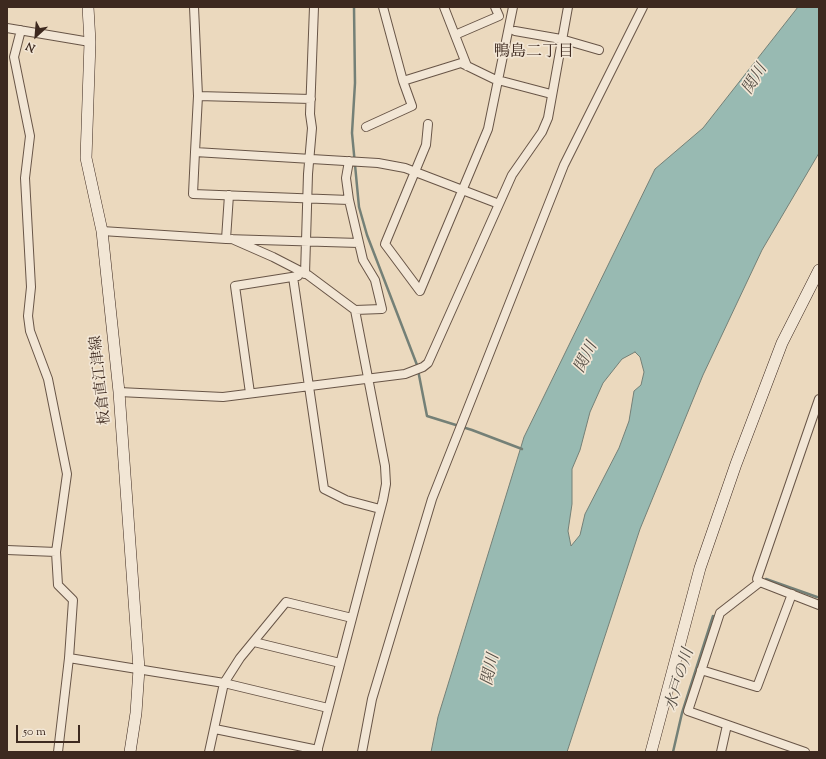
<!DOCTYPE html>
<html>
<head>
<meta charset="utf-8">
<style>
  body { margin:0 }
  #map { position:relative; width:826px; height:759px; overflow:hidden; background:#ebd9be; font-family:"Sorts Mill Goudy",serif }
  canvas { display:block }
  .frame { position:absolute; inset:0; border:8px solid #3d291f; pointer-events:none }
  .north { position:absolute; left:16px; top:16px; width:40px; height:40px; -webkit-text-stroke:3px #f2e6d5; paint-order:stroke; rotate:206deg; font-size:11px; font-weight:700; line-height:16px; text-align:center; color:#3d291f }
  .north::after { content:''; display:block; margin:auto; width:14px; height:18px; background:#3d291f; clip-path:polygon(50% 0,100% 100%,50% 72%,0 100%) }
  .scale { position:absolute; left:16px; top:725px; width:64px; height:18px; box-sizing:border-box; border:2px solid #3d291f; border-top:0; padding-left:5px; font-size:12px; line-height:14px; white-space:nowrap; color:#3d291f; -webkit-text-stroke:3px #f2e6d5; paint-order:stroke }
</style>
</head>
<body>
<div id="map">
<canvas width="826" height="759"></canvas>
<div class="frame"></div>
<div class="north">N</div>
<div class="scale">50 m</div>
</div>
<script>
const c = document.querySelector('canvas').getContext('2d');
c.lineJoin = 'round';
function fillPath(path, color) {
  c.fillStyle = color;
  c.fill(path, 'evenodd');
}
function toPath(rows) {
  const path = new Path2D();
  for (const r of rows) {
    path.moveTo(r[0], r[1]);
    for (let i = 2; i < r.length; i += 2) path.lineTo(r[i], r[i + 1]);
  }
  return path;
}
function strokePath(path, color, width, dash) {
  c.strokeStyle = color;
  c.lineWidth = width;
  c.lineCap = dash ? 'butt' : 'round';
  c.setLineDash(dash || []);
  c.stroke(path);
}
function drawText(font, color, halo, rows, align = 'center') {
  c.font = font + ' "Sorts Mill Goudy","Noto Serif JP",serif';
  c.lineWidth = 3.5;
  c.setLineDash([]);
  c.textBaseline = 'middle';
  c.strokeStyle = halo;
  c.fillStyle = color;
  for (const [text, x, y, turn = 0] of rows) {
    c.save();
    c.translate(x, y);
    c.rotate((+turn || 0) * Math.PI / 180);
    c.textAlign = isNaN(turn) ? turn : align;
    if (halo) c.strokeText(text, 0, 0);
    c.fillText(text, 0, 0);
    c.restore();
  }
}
const water = toPath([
  [798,7,819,7,819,153,762,250,703,375,640,529,567,752,431,752,438,717,524,437,655,169,703,128,798,7],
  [635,352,640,357,644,372,641,385,634,391,629,421,619,448,585,514,580,535,571,546,568,531,572,504,572,469,580,450,590,412,603,383,622,359,635,352]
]);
const stream = toPath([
  [354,7,355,83,352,133,359,207,367,235,417,365,427,416,472,430,522,449],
  [766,579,817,597],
  [673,752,682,713,713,616]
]);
const street = toPath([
  [194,7,198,96,195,152,378,163,405,168,499,204],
  [383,7,403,81,461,63,494,79,551,94],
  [444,7,467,66],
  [7,28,90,42],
  [21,30,14,57,30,136,25,178,31,287,28,316,30,331,48,379,67,474,56,552,58,585,73,600,69,658,58,752],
  [515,31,561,39,599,50],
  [455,35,499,16,495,7],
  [198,96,311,99],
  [428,124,426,145,385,244,420,291,488,129,513,7],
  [366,127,412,106,403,81],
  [195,152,193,194,349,200,346,178,349,161],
  [349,200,363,260,375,280,382,309,355,310],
  [102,231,226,239,359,243],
  [226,239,229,195],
  [232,239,273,257,308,275,355,310,385,466,386,484,383,500,317,752],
  [305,274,308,174,312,128,310,114,314,7],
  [293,277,324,489,346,500,380,509],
  [119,392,223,397,405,374,423,367,428,363,512,175,542,132,548,118,568,7],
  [250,393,235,286,298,276],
  [819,399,757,579,760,582,819,605],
  [7,550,56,552],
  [760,582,720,613,688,711,805,752],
  [254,642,340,663],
  [69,658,224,683,328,708],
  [701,670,757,687,792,594],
  [215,729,318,750],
  [209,752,224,683,240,658,286,602,352,618],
  [362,752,372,699,432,499,564,165,643,7],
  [721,752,727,725]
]);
const secondary = toPath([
  [88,7,90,42,86,158,102,231,119,392,139,669,136,713,130,752],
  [651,752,700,568,736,464,782,343,819,270]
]);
const streetNames = [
  ["板倉直江津線",102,380,-96]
];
const neighbourhoodNames = [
  ["鴨島二丁目",534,53]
];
const waterNames = [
  ["関川",756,80,-58],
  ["関川",587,358,-63],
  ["関川",492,670,-77],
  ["水戸の川",681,680,-73]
];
fillPath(water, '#98bab2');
strokePath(water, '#748077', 1);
strokePath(stream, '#748077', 2.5);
strokePath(street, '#685547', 10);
strokePath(secondary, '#3d291f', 12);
strokePath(street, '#f2e6d5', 8);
strokePath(secondary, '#f2e6d5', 11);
drawText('15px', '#3d291f', '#f2e6d5', streetNames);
drawText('16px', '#3d291f', '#f2e6d5', neighbourhoodNames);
drawText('italic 16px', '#544d44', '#f2e6d5', waterNames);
</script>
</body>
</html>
